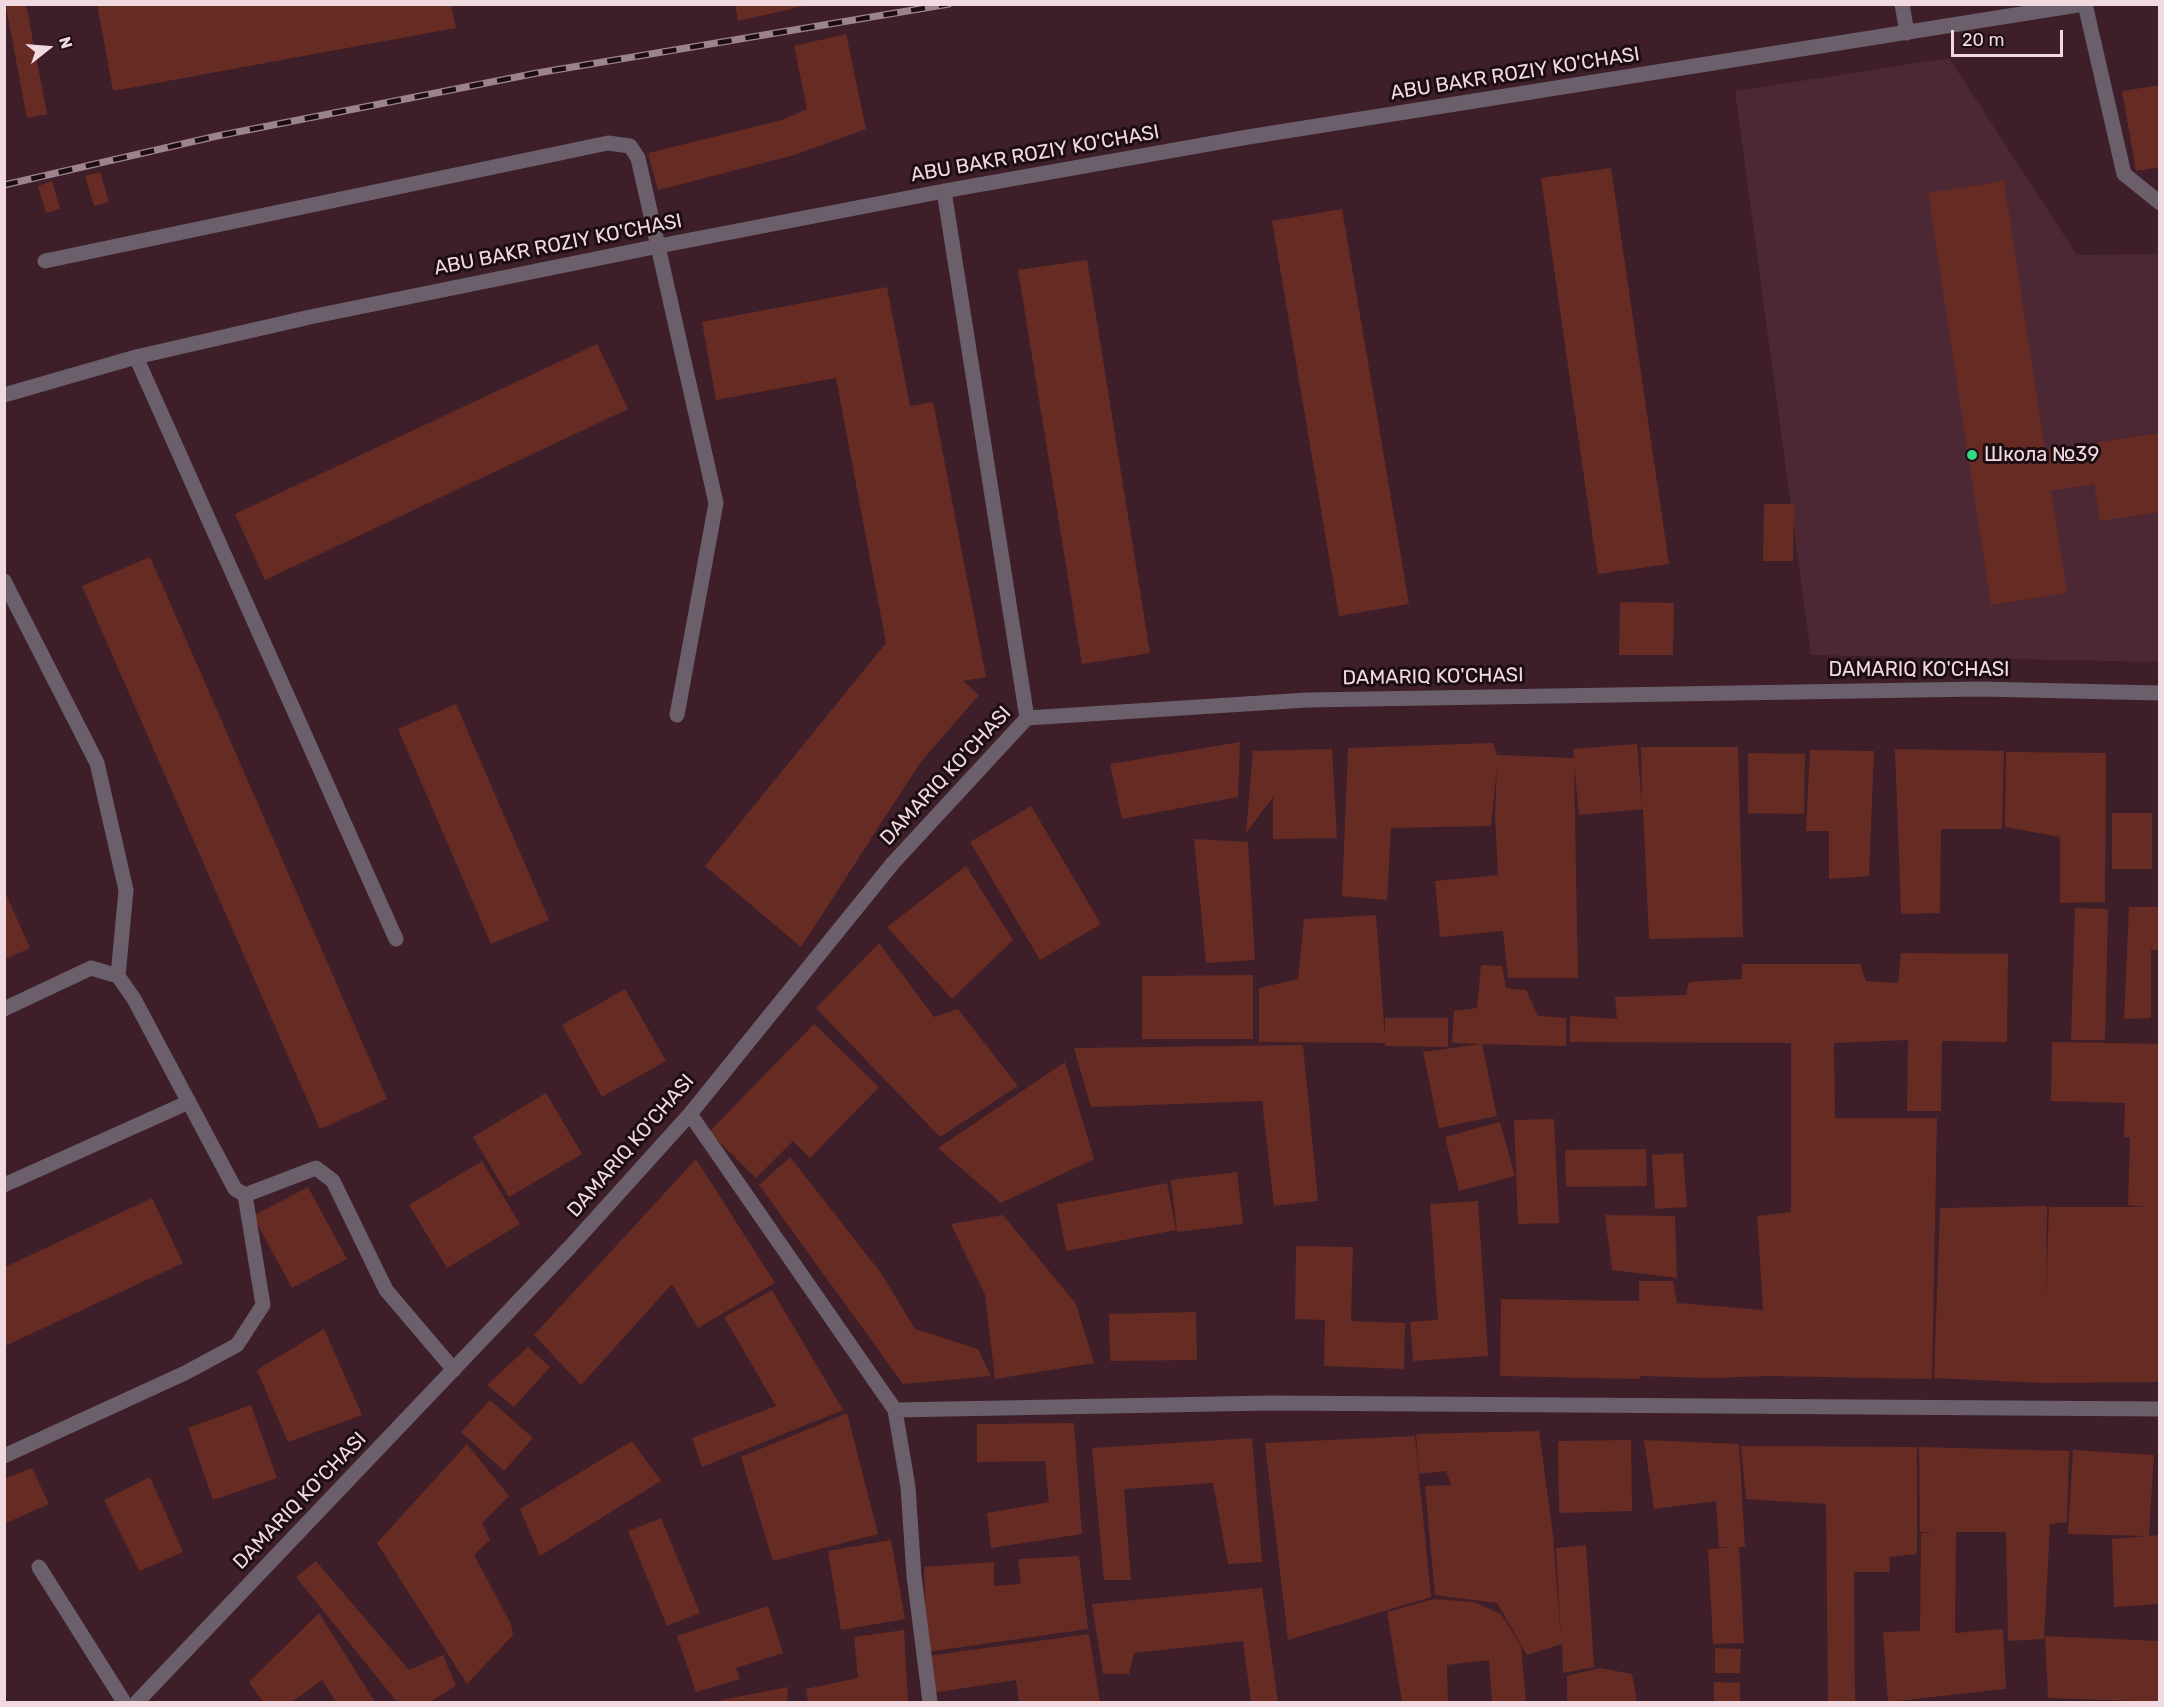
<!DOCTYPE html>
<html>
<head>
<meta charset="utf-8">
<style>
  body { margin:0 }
  #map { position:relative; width:2164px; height:1707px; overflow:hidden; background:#3d1e29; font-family:Rubik,sans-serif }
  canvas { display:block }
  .frame { position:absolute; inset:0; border:6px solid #f0dae0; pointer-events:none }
  .north { position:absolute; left:18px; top:18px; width:60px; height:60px; -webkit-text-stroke:4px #1b0d12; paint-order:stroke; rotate:73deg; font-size:16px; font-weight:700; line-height:24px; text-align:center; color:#f0dae0 }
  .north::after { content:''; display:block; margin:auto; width:21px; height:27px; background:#f0dae0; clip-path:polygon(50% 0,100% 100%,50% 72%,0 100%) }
  .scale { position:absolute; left:1951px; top:30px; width:112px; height:27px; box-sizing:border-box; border:3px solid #f0dae0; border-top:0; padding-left:8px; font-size:18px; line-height:21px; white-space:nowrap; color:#f0dae0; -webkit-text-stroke:4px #1b0d12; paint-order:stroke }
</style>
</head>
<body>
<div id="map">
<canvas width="2164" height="1707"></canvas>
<div class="frame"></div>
<div class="north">N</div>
<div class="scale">20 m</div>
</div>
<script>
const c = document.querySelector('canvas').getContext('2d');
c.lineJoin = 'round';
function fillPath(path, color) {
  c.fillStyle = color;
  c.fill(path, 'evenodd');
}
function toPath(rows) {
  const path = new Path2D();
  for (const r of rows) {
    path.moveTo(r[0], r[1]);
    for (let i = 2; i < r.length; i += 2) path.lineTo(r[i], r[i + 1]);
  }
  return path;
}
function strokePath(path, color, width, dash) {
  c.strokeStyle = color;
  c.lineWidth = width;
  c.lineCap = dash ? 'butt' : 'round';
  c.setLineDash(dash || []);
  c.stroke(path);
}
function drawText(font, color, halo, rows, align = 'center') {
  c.font = font + ' Rubik,sans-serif';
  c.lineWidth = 6;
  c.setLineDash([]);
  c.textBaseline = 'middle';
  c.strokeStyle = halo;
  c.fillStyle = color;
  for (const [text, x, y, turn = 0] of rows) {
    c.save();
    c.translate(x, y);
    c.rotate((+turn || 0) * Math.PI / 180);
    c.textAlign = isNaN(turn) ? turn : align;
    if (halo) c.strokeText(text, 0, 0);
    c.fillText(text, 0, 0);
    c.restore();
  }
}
const built = toPath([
  [1949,58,2077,255,2159,254,2159,662,1811,655,1735,91]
]);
const building = toPath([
  [17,4,26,4,47,114,27,118,6,7],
  [97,4,451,4,456,28,113,91],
  [735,4,808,4,808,5,738,21],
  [846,34,866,129,791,156,658,190,648,153,782,120,807,109,794,46],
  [2160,85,2160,167,2136,171,2122,91],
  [1611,168,1669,564,1598,574,1541,178],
  [100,172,109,202,94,206,85,176],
  [52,181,60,209,46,213,38,186],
  [2004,181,2045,450,2160,433,2160,512,2100,521,2094,484,2051,491,2067,593,1991,605,1928,193],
  [1342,209,1409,604,1339,616,1272,221],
  [1087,260,1150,653,1082,664,1018,270],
  [887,287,910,406,933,402,986,677,963,681,979,695,920,763,801,947,705,866,886,643,836,378,716,400,702,322],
  [597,344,628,409,265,580,235,514],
  [1764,504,1794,504,1793,561,1763,561],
  [150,557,387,1099,320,1129,82,586],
  [1620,602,1674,603,1673,655,1619,655],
  [456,704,549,920,491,944,398,729],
  [1240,742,1238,797,1122,819,1110,764],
  [1493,743,1497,755,1574,758,1573,749,1637,744,1642,807,1641,747,1738,747,1743,937,1649,939,1643,809,1579,815,1574,764,1578,978,1508,978,1503,931,1440,937,1435,881,1498,875,1495,816,1497,767,1491,826,1391,828,1387,900,1342,896,1348,748],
  [1332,749,1337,838,1273,839,1273,797,1246,833,1253,751],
  [1895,749,2004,751,2002,829,1941,829,1940,913,1901,914],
  [1810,750,1874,751,1869,876,1829,879,1829,831,1806,831],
  [2006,752,2106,753,2105,902,2060,903,2060,837,2005,827],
  [1748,753,1805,754,1804,814,1748,813],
  [1031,806,1101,924,1040,960,970,842],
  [2112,813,2152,813,2152,869,2112,869],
  [1194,839,1248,842,1255,960,1206,963],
  [966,866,1013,940,952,999,887,927],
  [4,890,30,948,4,960],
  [2129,907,2160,907,2160,950,2151,950,2151,1018,2124,1019],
  [2075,908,2108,909,2105,1040,2071,1040],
  [1376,915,1385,1038,1385,1018,1448,1018,1448,1047,1385,1046,1385,1043,1259,1042,1259,988,1298,979,1304,919],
  [879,943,934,1017,958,1009,1018,1086,940,1137,816,1008],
  [1901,953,2008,954,2007,1042,1942,1041,1941,1111,1907,1111,1908,1040,1834,1043,1835,1118,1937,1118,1932,1379,1768,1376,1711,1378,1640,1376,1640,1379,1500,1376,1501,1299,1639,1301,1639,1281,1673,1281,1677,1303,1763,1310,1757,1216,1791,1212,1791,1043,1570,1042,1570,1016,1617,1019,1615,997,1686,995,1689,982,1742,979,1742,964,1860,964,1866,981,1898,983],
  [1481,965,1502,966,1506,988,1526,990,1538,1016,1566,1018,1566,1046,1482,1044,1497,1116,1439,1128,1423,1052,1482,1044,1452,1043,1454,1011,1477,1008],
  [1253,975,1253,1039,1142,1039,1142,976],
  [625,989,666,1061,602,1097,562,1025],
  [814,1024,879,1087,810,1158,793,1141,756,1178,709,1132],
  [2052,1042,2160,1044,2160,1382,2044,1383,1934,1378,1940,1208,2047,1206,2046,1301,2049,1207,2146,1207,2128,1205,2130,1137,2124,1137,2125,1103,2051,1101],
  [1303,1045,1318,1201,1274,1206,1262,1101,1091,1107,1074,1048],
  [1065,1062,1094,1159,1001,1203,938,1148],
  [546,1093,582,1154,509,1197,473,1137],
  [1554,1119,1559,1223,1518,1224,1514,1120],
  [1500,1122,1515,1176,1459,1191,1445,1137],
  [1646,1149,1647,1186,1566,1187,1565,1150],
  [1683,1153,1687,1207,1655,1209,1652,1155],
  [790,1157,881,1273,915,1329,978,1349,991,1376,903,1384,759,1185],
  [696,1159,775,1283,698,1328,672,1284,581,1385,534,1335],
  [482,1161,520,1224,447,1268,409,1205],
  [1237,1172,1243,1224,1177,1232,1171,1180],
  [1167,1183,1176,1230,1066,1251,1057,1204],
  [308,1187,347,1259,292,1288,253,1216],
  [152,1198,183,1263,5,1346,5,1267],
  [1478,1201,1488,1356,1413,1361,1410,1322,1438,1320,1430,1204],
  [1003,1215,1076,1304,1094,1363,995,1379,985,1295,951,1224],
  [1605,1215,1675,1216,1677,1278,1612,1270],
  [1296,1246,1353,1247,1351,1321,1405,1323,1404,1369,1324,1366,1325,1320,1295,1319],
  [772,1290,843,1410,702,1467,692,1438,776,1406,724,1317],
  [1196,1312,1197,1360,1110,1361,1109,1314],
  [324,1329,362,1415,288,1442,257,1370],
  [528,1347,550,1367,514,1407,487,1385],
  [490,1400,533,1438,504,1471,461,1432],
  [251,1405,277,1478,213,1500,188,1428],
  [847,1413,878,1534,773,1561,741,1457],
  [1074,1423,1082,1534,991,1548,987,1513,1049,1502,1045,1461,977,1462,977,1424],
  [1539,1431,1553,1535,1561,1639,1556,1548,1586,1545,1594,1667,1563,1673,1562,1644,1527,1655,1497,1603,1435,1595,1425,1486,1451,1485,1446,1471,1419,1474,1416,1434],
  [1415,1436,1431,1597,1288,1640,1265,1443],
  [1252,1438,1262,1562,1228,1564,1213,1483,1124,1489,1131,1580,1104,1580,1092,1448],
  [1631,1440,1632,1511,1559,1513,1558,1441],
  [1644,1440,1739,1444,1745,1547,1739,1547,1744,1643,1713,1644,1708,1549,1734,1547,1719,1547,1716,1501,1654,1509],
  [632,1441,661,1481,540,1556,520,1509],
  [467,1444,509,1496,482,1523,490,1540,474,1555,511,1624,513,1635,467,1684,377,1543],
  [1741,1446,1917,1447,1917,1554,1889,1557,1890,1572,1854,1572,1855,1702,1828,1702,1826,1504,1746,1499],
  [1919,1447,2069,1451,2067,1522,2050,1524,2044,1639,2008,1641,2006,1532,1956,1532,1955,1633,2003,1629,2006,1689,1888,1702,1883,1632,1920,1631,1921,1533,1936,1533,1920,1532],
  [2073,1450,2154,1455,2149,1536,2160,1535,2160,1604,2114,1607,2112,1539,2149,1536,2068,1534],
  [32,1468,49,1504,4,1524,4,1479],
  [150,1477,183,1552,139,1571,104,1500],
  [661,1518,700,1613,667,1626,628,1531],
  [891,1540,905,1619,841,1630,828,1551],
  [1079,1556,1088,1629,927,1652,924,1567,994,1562,994,1586,1021,1584,1018,1559],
  [316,1561,409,1670,443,1655,456,1686,430,1702,397,1702,296,1577],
  [1262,1588,1278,1702,1251,1702,1243,1641,1134,1653,1129,1674,1103,1674,1092,1604],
  [1434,1599,1474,1602,1501,1614,1521,1646,1526,1702,1492,1702,1489,1660,1447,1665,1448,1702,1402,1702,1387,1612],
  [768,1606,783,1653,736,1668,740,1679,696,1692,677,1636],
  [319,1613,375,1702,336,1702,322,1680,292,1702,263,1702,249,1682],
  [904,1630,908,1702,808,1702,806,1689,858,1678,854,1637],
  [1089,1634,1100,1702,1019,1702,1016,1680,932,1693,927,1656],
  [2045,1636,2160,1641,2160,1702,2048,1698],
  [1715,1648,1741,1649,1740,1673,1715,1673],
  [1599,1668,1632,1674,1637,1702,1567,1702,1567,1676],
  [1714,1682,1740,1683,1740,1702,1714,1702],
  [788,1687,787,1702,716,1702,716,1701]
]);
const service = toPath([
  [2085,4,2124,174,2160,203],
  [45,261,608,143,630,146,638,158,716,503,677,715],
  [136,357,396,939],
  [4,1185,189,1102],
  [39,1567,124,1702]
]);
const minor = toPath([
  [1902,4,1907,33],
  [944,191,1027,718],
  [4,395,136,357,310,317,659,246,944,191,1248,137,2084,4],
  [4,581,97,763,126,890,118,976],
  [4,1009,91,968,118,976,134,999,235,1189,245,1195,316,1168,333,1181,386,1290,454,1370],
  [690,1114,895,1410,1270,1403,2160,1409],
  [895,1410,908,1487,914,1576,930,1702],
  [4,1456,185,1373,237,1345,263,1305,245,1195],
  [137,1702,570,1247,690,1114,893,863,1027,718,1307,700,1980,689,2160,693]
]);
const rail = toPath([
  [4,185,217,136,537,73,949,4]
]);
const markers = [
  [1972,455,6,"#32d882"]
];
const streetNames = [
  ["ABU BAKR ROZIY KO'CHASI",1515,74,-9],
  ["ABU BAKR ROZIY KO'CHASI",1035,154,-10],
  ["ABU BAKR ROZIY KO'CHASI",558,245,-11],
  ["DAMARIQ KO'CHASI",1919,670],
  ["DAMARIQ KO'CHASI",1433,677,-1],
  ["DAMARIQ KO'CHASI",946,776,-47],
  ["DAMARIQ KO'CHASI",631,1146,-49],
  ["DAMARIQ KO'CHASI",300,1501,-46]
];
const poiNames = [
  ["Школа №39",1984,455]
];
fillPath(built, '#4c2734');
fillPath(building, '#662c23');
strokePath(service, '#6a5f6a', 15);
strokePath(minor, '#6a5f6a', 15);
strokePath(rail, '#9d838b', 7);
strokePath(rail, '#1b0d12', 4.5, [14]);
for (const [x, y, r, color] of markers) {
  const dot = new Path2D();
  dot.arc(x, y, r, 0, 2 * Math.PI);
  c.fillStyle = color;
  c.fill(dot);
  strokePath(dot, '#1b0d12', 2);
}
drawText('20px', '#f0dae0', '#1b0d12', streetNames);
drawText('20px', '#f0dae0', '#1b0d12', poiNames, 'left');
</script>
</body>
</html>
